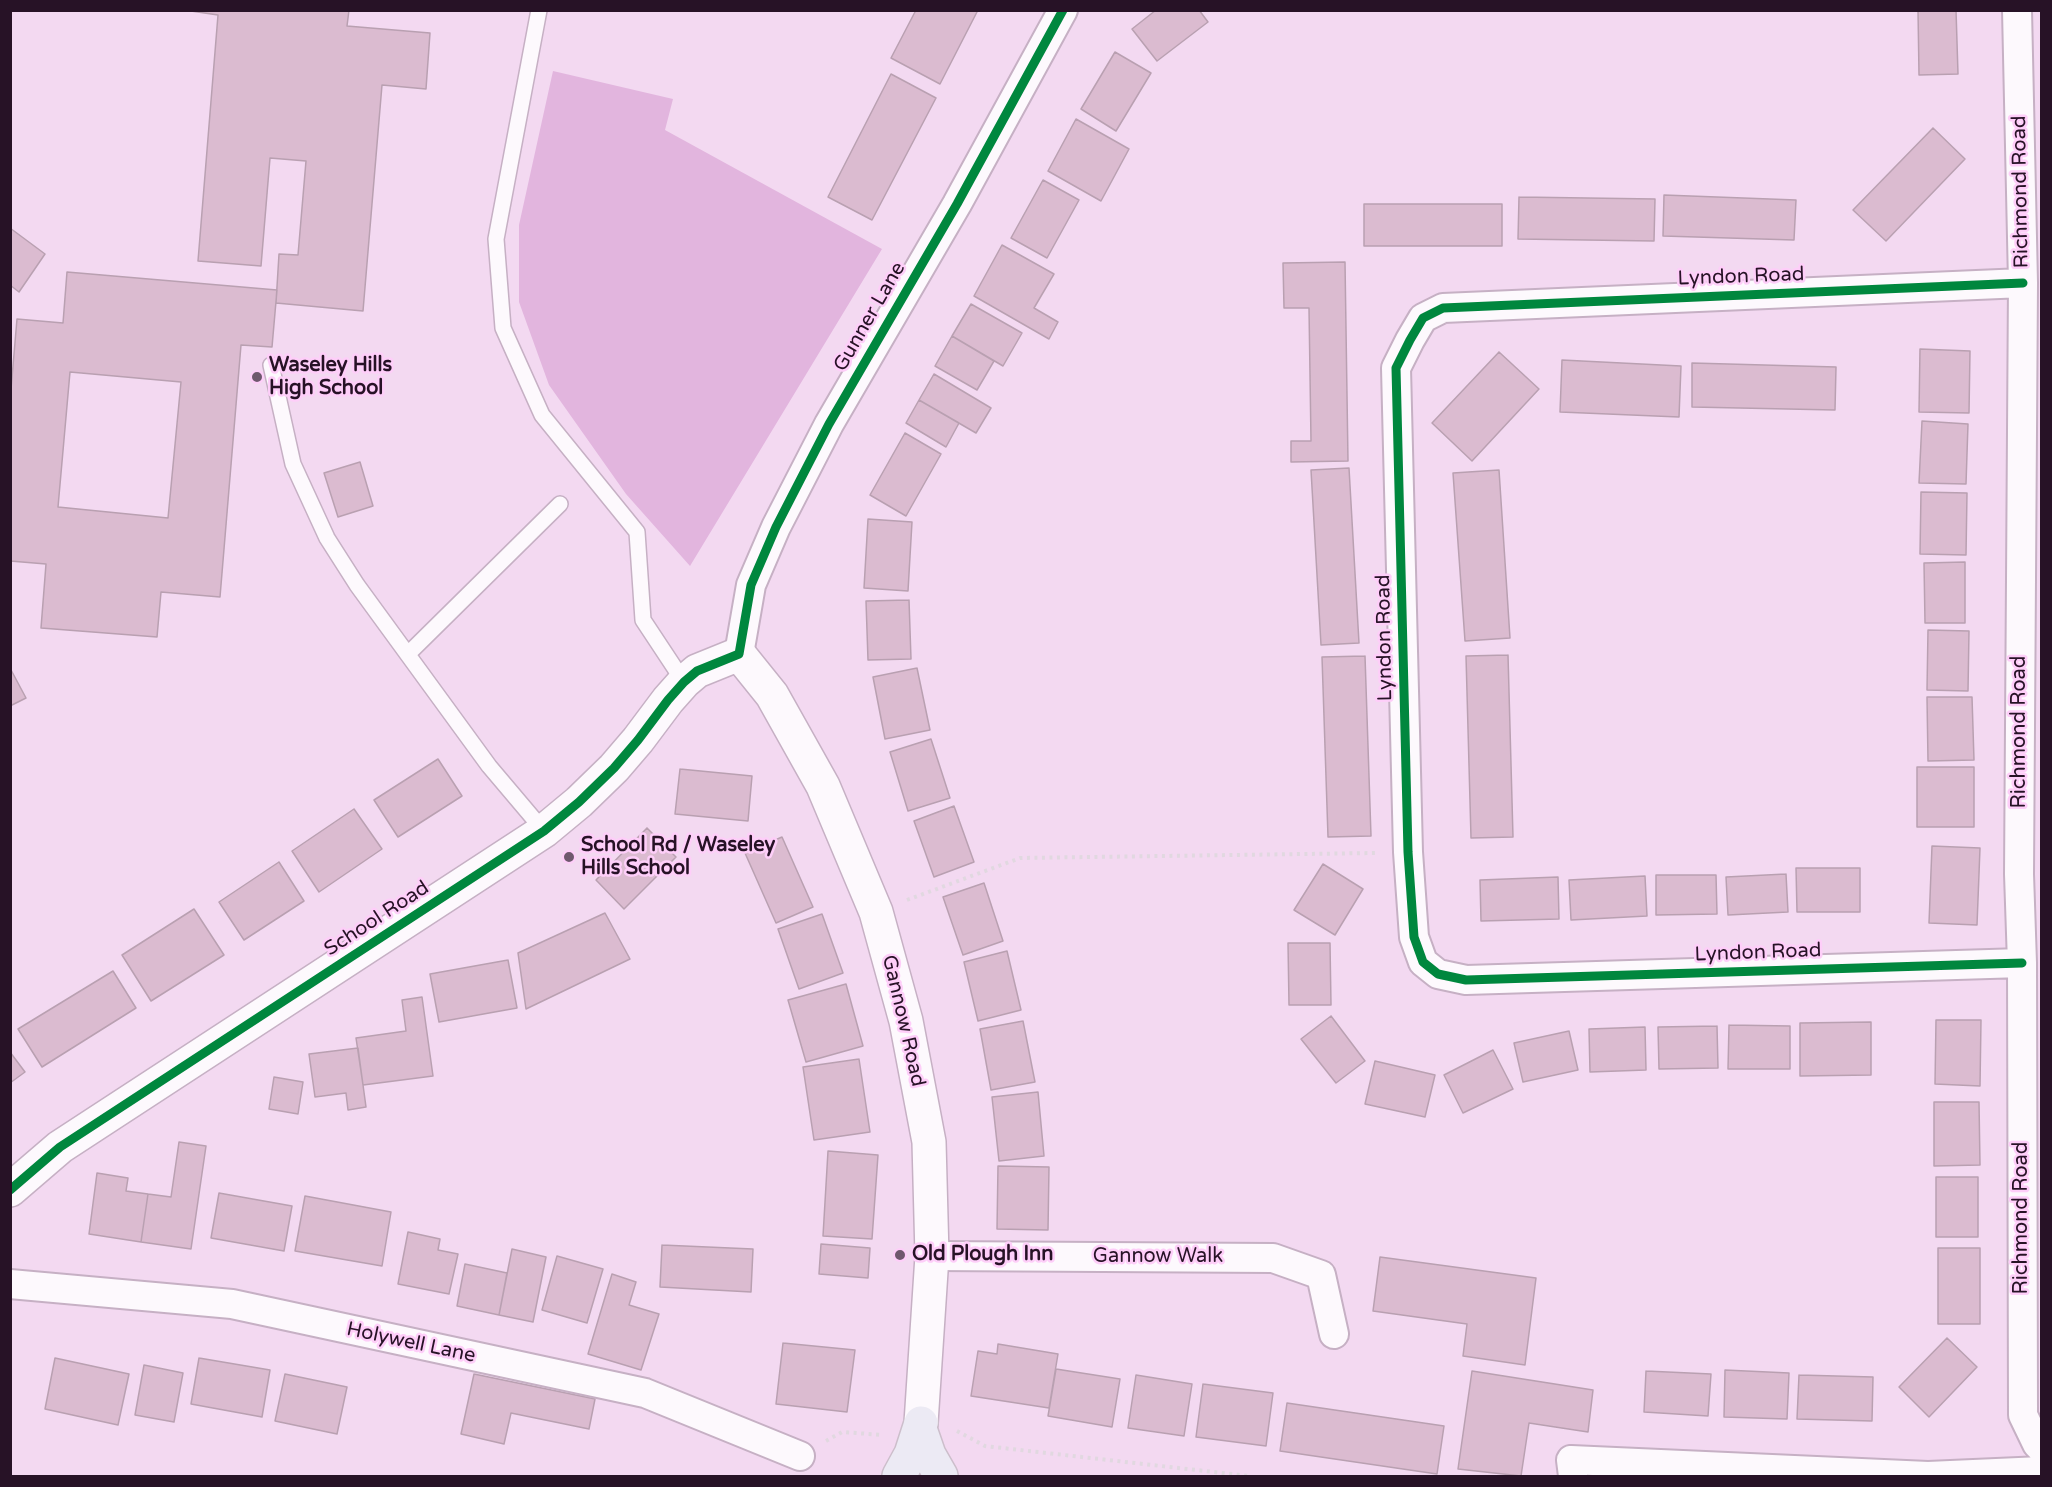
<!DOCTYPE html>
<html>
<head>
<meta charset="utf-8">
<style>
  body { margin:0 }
  #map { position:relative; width:2052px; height:1487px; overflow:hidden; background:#f3d9f1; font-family:"Varela Round",sans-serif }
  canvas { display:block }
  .frame { position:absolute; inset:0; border:12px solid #271226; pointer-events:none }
</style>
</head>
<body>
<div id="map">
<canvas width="2052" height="1487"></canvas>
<div class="frame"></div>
</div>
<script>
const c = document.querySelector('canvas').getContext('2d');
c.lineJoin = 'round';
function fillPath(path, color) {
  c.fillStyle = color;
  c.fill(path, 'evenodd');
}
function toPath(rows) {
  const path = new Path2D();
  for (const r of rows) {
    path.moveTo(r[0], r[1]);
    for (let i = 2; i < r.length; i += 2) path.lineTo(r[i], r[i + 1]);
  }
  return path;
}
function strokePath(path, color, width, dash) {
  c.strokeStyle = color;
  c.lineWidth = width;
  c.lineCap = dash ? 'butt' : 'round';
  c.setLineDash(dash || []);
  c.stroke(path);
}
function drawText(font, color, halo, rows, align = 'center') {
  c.font = font + ' "Varela Round",sans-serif';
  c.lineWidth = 5;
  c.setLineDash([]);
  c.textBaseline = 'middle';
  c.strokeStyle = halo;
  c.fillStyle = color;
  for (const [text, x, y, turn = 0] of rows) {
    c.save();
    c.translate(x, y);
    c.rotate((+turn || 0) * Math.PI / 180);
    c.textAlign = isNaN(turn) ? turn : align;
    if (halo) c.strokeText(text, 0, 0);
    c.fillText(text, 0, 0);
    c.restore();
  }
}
const green = toPath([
  [553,71,673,99,665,130,882,249,690,566,626,494,549,385,519,302,519,225]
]);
const building = toPath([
  [184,10,349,10,347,26,430,33,426,89,382,85,363,311,276,303,279,254,298,255,306,161,270,158,261,266,198,261,218,15,184,10],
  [916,10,978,10,940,84,891,58,916,10],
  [1156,10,1199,10,1208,22,1157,61,1132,29,1156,10],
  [1918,10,1956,10,1958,74,1919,75,1918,10],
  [1115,52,1151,73,1116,131,1081,109,1115,52],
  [891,74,936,98,872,220,828,197,891,74],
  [1076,119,1129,149,1101,201,1048,171,1076,119],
  [1933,128,1965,159,1886,241,1853,210,1933,128],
  [1043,180,1079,200,1047,258,1011,238,1043,180],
  [1664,195,1796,200,1794,240,1663,236,1664,195],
  [1519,197,1655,199,1654,241,1518,239,1519,197],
  [1364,204,1502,204,1502,246,1364,246,1364,204],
  [10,228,45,254,19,292,10,285,10,228],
  [1002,245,1054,274,1034,308,1058,322,1049,339,974,296,1002,245],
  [1345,262,1348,461,1291,462,1291,441,1311,441,1309,308,1284,308,1283,263,1345,262],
  [67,272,277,290,272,347,241,345,220,597,161,592,157,637,41,628,46,564,10,561,10,401,17,319,63,323,67,272],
  [70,372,181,382,168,518,58,507,70,372],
  [971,304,1022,333,1003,366,952,336,971,304],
  [952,336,994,361,977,390,935,366,952,336],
  [1920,349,1970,351,1969,413,1919,412,1920,349],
  [1499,352,1539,389,1472,461,1432,423,1499,352],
  [1562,360,1681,366,1679,417,1560,412,1562,360],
  [1692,363,1836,367,1835,410,1692,407,1692,363],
  [934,374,991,408,976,433,919,400,934,374],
  [919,400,959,423,946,447,906,423,919,400],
  [1922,421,1968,424,1966,484,1919,483,1922,421],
  [905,433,941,454,906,516,870,495,905,433],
  [360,462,373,506,338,517,324,473,360,462],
  [1349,468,1359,643,1321,645,1311,470,1349,468],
  [1499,470,1510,638,1465,641,1453,473,1499,470],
  [1921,492,1967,493,1966,555,1920,554,1921,492],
  [868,519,912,522,908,591,864,588,868,519],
  [1965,562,1965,623,1925,623,1924,563,1965,562],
  [909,600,911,659,868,660,866,601,909,600],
  [1928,630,1969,631,1968,691,1927,690,1928,630],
  [1508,655,1513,837,1471,838,1466,656,1508,655],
  [1365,656,1371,836,1328,837,1322,657,1365,656],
  [10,668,26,698,10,706,10,668],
  [917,668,930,730,885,739,873,677,917,668],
  [1927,697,1972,697,1974,760,1928,761,1927,697],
  [931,739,950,798,908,811,890,752,931,739],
  [438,759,462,796,398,837,374,800,438,759],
  [1917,767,1974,767,1974,827,1917,827,1917,767],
  [680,769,752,776,748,821,675,814,680,769],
  [954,806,974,862,934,877,914,821,954,806],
  [354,809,382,849,319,892,292,851,354,809],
  [647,828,676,857,624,909,596,880,647,828],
  [782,837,813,907,776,923,745,853,782,837],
  [1932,846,1980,848,1977,925,1929,923,1932,846],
  [279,862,304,901,244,940,219,902,279,862],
  [1323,864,1363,889,1335,935,1294,910,1323,864],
  [1796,868,1860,868,1860,912,1797,912,1796,868],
  [1786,874,1788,912,1728,915,1726,877,1786,874],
  [1656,875,1716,875,1717,914,1656,915,1656,875],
  [1645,876,1647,916,1571,920,1569,880,1645,876],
  [1558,877,1559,919,1481,921,1480,880,1558,877],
  [984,883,1003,941,963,955,943,897,984,883],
  [194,909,224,955,151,1001,122,955,194,909],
  [605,913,630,959,526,1009,518,953,605,913],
  [822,914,843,973,799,989,778,929,822,914],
  [1288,943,1330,943,1331,1005,1289,1005,1288,943],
  [1007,951,1021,1010,978,1021,964,962,1007,951],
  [508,960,517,1008,439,1022,430,974,508,960],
  [113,971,136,1008,42,1067,18,1029,113,971],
  [846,984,863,1046,806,1062,788,1000,846,984],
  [422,997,433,1076,363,1085,356,1038,406,1031,402,1000,422,997],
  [1331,1016,1365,1061,1336,1083,1301,1039,1331,1016],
  [1936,1020,1981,1020,1980,1086,1935,1084,1936,1020],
  [1023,1021,1035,1082,991,1090,980,1029,1023,1021],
  [1871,1022,1871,1075,1800,1076,1800,1023,1871,1022],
  [1729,1025,1790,1026,1790,1069,1728,1069,1729,1025],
  [1717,1026,1718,1068,1659,1069,1658,1027,1717,1026],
  [1645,1027,1646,1070,1590,1072,1589,1029,1645,1027],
  [1569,1031,1578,1070,1523,1082,1514,1043,1569,1031],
  [358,1048,366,1107,348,1110,346,1093,315,1097,309,1054,358,1048],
  [1493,1050,1513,1089,1463,1113,1444,1075,1493,1050],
  [10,1052,25,1072,10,1083,10,1052],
  [859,1059,870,1132,814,1140,803,1067,859,1059],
  [1375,1061,1435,1075,1425,1117,1365,1104,1375,1061],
  [274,1077,303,1082,298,1114,269,1109,274,1077],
  [1038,1092,1044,1156,999,1161,992,1097,1038,1092],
  [1934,1102,1979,1102,1980,1165,1934,1166,1934,1102],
  [179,1142,206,1146,191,1249,141,1242,148,1194,171,1197,179,1142],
  [828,1151,878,1155,872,1239,823,1236,828,1151],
  [998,1166,1049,1167,1048,1230,997,1229,998,1166],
  [97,1173,128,1178,126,1191,148,1194,141,1242,89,1234,97,1173],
  [1936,1177,1978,1177,1978,1237,1936,1237,1936,1177],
  [219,1193,292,1206,284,1251,211,1238,219,1193],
  [305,1196,391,1212,382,1266,295,1251,305,1196],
  [408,1232,440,1239,438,1250,458,1254,449,1294,398,1284,408,1232],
  [821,1244,870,1248,868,1278,819,1274,821,1244],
  [662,1245,753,1249,751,1292,660,1287,662,1245],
  [1938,1248,1980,1248,1980,1324,1938,1324,1938,1248],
  [512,1249,546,1257,533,1322,499,1315,512,1249],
  [557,1256,603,1269,587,1323,542,1310,557,1256],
  [1380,1257,1536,1278,1525,1365,1463,1356,1467,1324,1373,1311,1380,1257],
  [465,1264,507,1273,499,1315,457,1306,465,1264],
  [612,1274,636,1282,629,1305,659,1314,641,1370,588,1354,612,1274],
  [1947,1338,1977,1367,1929,1417,1899,1387,1947,1338],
  [783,1343,855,1350,847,1412,776,1404,783,1343],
  [998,1344,1058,1354,1049,1408,971,1396,978,1351,997,1354,998,1344],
  [55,1358,129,1374,118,1425,45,1409,55,1358],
  [199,1358,270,1370,262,1417,191,1404,199,1358],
  [144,1365,183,1373,174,1422,135,1415,144,1365],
  [1056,1369,1120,1379,1112,1427,1048,1416,1056,1369],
  [1725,1370,1789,1373,1787,1419,1724,1417,1725,1370],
  [1472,1371,1593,1390,1588,1432,1529,1423,1521,1476,1458,1469,1472,1371],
  [1646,1371,1711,1374,1708,1416,1644,1412,1646,1371],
  [285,1374,347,1387,337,1434,275,1421,285,1374],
  [474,1374,595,1399,589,1429,511,1413,504,1444,461,1434,474,1374],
  [1136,1375,1192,1384,1184,1436,1128,1428,1136,1375],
  [1799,1375,1873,1377,1872,1421,1797,1419,1799,1375],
  [1203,1384,1273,1393,1266,1446,1196,1437,1203,1384],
  [1287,1403,1444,1426,1437,1474,1280,1451,1287,1403]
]);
const path = toPath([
  [907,900,1020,858,1375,853],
  [957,1431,985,1446,1249,1476],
  [826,1441,842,1432,883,1435]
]);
const lane = toPath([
  [539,10,496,239,503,328,542,415,637,532,643,620,684,682],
  [271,365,293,464,327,538,357,585,489,766,544,831],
  [408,654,560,504]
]);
const street = toPath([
  [2017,10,2023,283,2019,874,2022,963,2023,1415,2037,1444,2042,1449],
  [739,654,751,585,776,527,829,424,957,204,1063,10],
  [2022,963,1466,980,1438,974,1423,962,1414,937,1408,852,1396,368,1410,340,1423,318,1443,308,2023,283],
  [932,1256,1273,1258,1321,1275,1334,1334],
  [10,1284,232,1304,645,1393,800,1456],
  [1573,1476,1571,1460,1928,1476,2042,1471]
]);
const secondary = toPath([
  [10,1190,60,1147,544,831,579,802,614,768,638,740,668,700,684,682,697,671,739,654,772,695,823,786,876,912,906,1021,929,1142,932,1256,921,1423]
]);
const highway = toPath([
  [920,1429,929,1455,941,1476],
  [899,1476,911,1454,921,1423]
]);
const cycleway = toPath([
  [2022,963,1466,980,1438,974,1423,962,1414,937,1408,852,1396,368,1410,340,1423,318,1443,308,2023,283],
  [10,1190,60,1147,544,831,579,802,614,768,638,740,668,700,684,682,697,671,739,654,751,585,776,527,829,424,957,204,1063,10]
]);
const markers = [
  [257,377,6,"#6e586d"],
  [569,857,6,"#6e586d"],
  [900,1255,6,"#6e586d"]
];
const streetNames = [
  ["Richmond Road",2021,192,-91],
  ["Lyndon Road",1741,277,-2],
  ["Gunner Lane",870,317,-60],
  ["Lyndon Road",1385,638,-91],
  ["Richmond Road",2020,732,-90],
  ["School Road",377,919,-33],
  ["Lyndon Road",1758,953,-2],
  ["Gannow Road",903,1021,77],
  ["Richmond Road",2022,1218,-90],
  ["Gannow Walk",1158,1257],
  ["Holywell Lane",411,1343,12]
];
const poiNames = [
  ["Waseley Hills",269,366],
  ["High School",269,389],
  ["School Rd / Waseley",581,846],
  ["Hills School",581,869],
  ["Old Plough Inn",912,1255]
];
fillPath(green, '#e2b5de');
fillPath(building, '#dbbbd0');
strokePath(building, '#b9a0b1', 1.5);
strokePath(lane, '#c6b0c4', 18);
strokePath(street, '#c6b0c4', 32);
strokePath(secondary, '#c6b0c4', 36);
strokePath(highway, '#ccbecb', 36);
strokePath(path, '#e1d8e0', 4, [3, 4.5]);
strokePath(lane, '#fdf9fd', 15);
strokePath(street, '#fdf9fd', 28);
strokePath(secondary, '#fdf9fd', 33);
strokePath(highway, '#eceaf4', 33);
strokePath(cycleway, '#00873e', 9);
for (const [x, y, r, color] of markers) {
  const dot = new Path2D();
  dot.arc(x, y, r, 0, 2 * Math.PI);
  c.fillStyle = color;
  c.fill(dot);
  strokePath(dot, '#fecef9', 2);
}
drawText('20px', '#271226', '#fecef9', streetNames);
drawText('bold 20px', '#271226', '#fecef9', poiNames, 'left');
</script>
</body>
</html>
